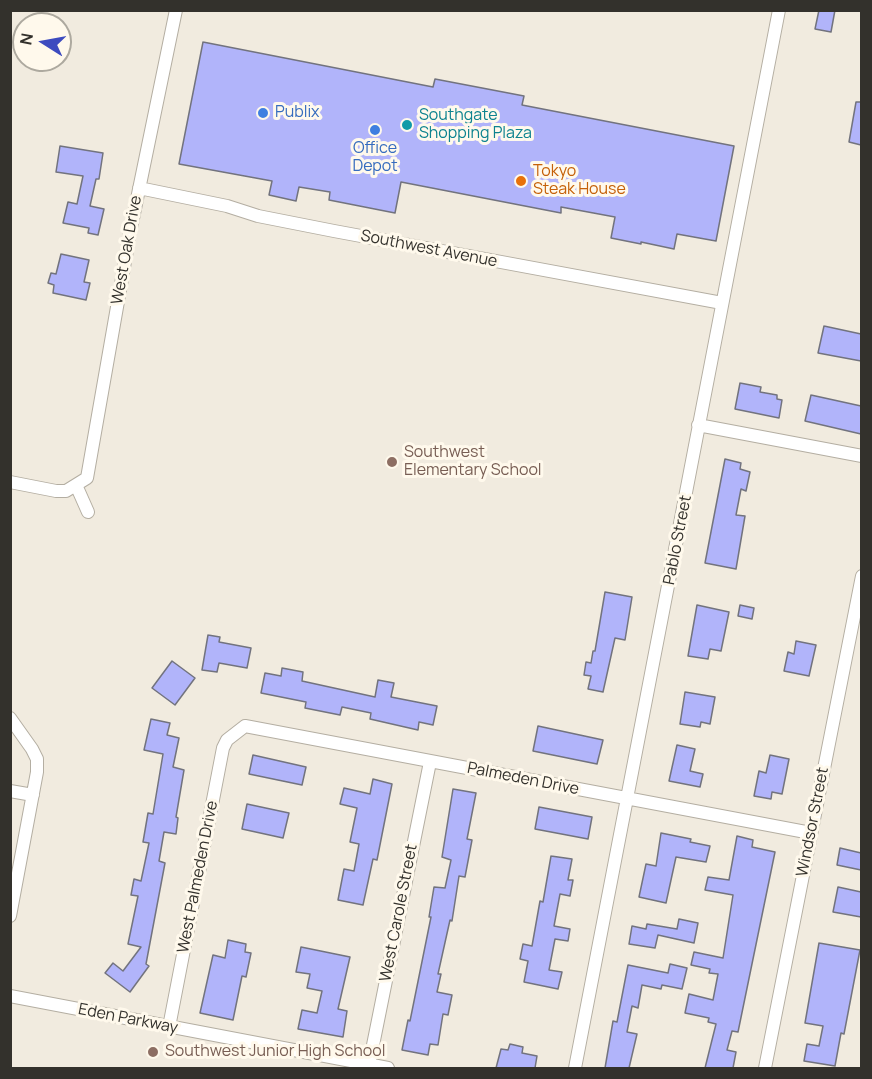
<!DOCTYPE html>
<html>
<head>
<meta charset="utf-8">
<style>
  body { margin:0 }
  #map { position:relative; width:872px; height:1079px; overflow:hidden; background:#f1ebdf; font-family:Manrope,sans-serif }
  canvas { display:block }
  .frame { position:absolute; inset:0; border:12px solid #33312c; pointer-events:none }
  .north { position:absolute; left:12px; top:12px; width:60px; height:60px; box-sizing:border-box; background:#fff9ec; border:2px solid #ada99f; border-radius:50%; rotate:281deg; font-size:16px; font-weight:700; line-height:24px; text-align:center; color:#33312c }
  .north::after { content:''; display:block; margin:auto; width:21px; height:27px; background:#3d4bbf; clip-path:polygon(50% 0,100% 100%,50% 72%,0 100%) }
</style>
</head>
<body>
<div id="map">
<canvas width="872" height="1079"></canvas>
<div class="frame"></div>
<div class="north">N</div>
</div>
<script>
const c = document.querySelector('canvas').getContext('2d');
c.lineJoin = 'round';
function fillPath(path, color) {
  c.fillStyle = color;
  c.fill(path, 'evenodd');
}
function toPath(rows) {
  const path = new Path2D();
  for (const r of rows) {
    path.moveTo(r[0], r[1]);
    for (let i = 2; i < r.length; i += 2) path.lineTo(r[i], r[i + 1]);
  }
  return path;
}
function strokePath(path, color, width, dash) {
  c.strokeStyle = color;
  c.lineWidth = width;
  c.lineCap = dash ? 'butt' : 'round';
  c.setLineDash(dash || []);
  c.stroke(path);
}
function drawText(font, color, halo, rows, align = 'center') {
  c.font = font + ' Manrope,sans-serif';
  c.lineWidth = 6;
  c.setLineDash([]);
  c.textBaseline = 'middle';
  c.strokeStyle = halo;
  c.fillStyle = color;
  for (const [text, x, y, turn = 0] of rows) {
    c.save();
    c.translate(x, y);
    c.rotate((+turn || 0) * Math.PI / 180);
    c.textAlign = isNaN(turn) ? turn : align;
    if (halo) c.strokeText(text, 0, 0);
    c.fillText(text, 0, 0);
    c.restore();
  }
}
const building = toPath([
  [819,10,835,10,831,32,815,29,819,10],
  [203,42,433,87,435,79,524,96,522,105,734,146,716,241,677,234,674,249,641,242,641,244,611,238,615,217,561,207,561,213,401,182,395,213,329,200,330,192,299,187,296,201,269,195,272,181,179,164,203,42],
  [856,102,861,102,861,145,849,142,856,102],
  [60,146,103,153,99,179,96,179,90,206,104,209,98,235,88,233,89,228,63,223,68,202,77,204,83,176,56,172,60,146],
  [61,254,89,260,84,282,90,283,86,300,53,293,54,285,48,283,51,273,56,274,61,254],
  [824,326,861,334,861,361,818,353,824,326],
  [740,383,761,387,760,392,777,395,777,399,782,400,779,418,735,409,740,383],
  [811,395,861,406,861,434,805,421,811,395],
  [725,459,741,463,740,469,750,472,746,491,741,489,736,515,745,516,736,569,705,563,725,459],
  [605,592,632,597,625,640,615,638,603,692,588,689,591,676,584,675,586,662,591,663,593,651,595,651,605,592],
  [697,605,729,612,721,651,710,649,708,659,688,656,697,605],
  [740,605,754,608,752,619,738,616,740,605],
  [208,635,220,637,219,642,251,648,247,668,219,663,217,672,202,670,208,635],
  [796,641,816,645,809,676,784,671,788,652,794,654,796,641],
  [172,661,195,678,175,705,152,688,172,661],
  [282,668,303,672,302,681,375,697,378,680,394,683,391,697,437,706,433,725,419,722,418,730,370,719,371,713,342,707,340,715,305,708,306,702,261,693,265,673,281,676,282,668],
  [685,692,715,697,710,724,701,722,700,727,680,724,685,692],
  [151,719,170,723,167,735,179,738,173,767,184,770,176,817,178,818,176,834,164,832,159,861,165,863,146,964,149,966,130,992,105,973,113,963,123,971,141,947,128,944,138,896,131,895,134,879,141,881,149,843,143,842,148,813,153,814,163,754,144,750,151,719],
  [538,726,603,740,597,764,533,751,538,726],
  [677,745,695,749,690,771,703,774,700,787,669,781,677,745],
  [253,755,306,767,302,785,249,774,253,755],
  [770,755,789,759,782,794,772,792,771,799,754,796,759,771,766,773,770,755],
  [373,779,392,784,377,860,373,859,363,905,338,900,344,869,354,871,359,844,350,842,357,808,340,804,344,788,370,794,373,779],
  [453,789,476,793,467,839,472,840,465,877,459,876,452,921,450,920,438,974,441,974,437,992,452,995,448,1015,443,1014,438,1045,430,1044,428,1055,402,1050,408,1020,410,1021,431,917,429,917,434,887,445,888,451,860,442,857,453,789],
  [247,804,289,813,283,838,242,829,247,804],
  [539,807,592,817,588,839,535,829,539,807],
  [661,833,691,839,690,842,710,846,706,862,676,857,666,903,639,897,646,864,656,866,661,833],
  [737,836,753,840,752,847,775,852,738,1032,732,1031,727,1050,736,1052,733,1068,705,1068,716,1024,708,1022,709,1018,685,1013,689,994,713,1000,718,974,709,973,710,969,691,965,694,952,723,958,733,895,705,890,708,877,729,880,737,836],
  [840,848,861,853,861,870,837,865,840,848],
  [551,856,572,859,568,880,573,880,570,896,560,894,554,926,570,929,568,941,555,939,549,970,562,972,558,989,524,982,528,961,520,959,523,944,532,946,540,901,543,902,551,856],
  [838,887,861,892,861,917,833,912,838,887],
  [679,919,698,923,694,943,658,935,655,948,629,944,632,926,646,929,647,924,677,929,679,919],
  [228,940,246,944,245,952,251,953,246,977,242,976,233,1020,200,1013,213,955,225,958,228,940],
  [819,943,860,950,844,1034,841,1033,835,1066,804,1061,807,1044,819,1046,823,1026,805,1023,819,943],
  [301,947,350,957,338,1009,347,1011,343,1037,298,1029,302,1010,317,1013,322,991,307,988,310,974,296,972,301,947],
  [670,964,687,968,682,989,662,985,661,989,642,985,638,1008,632,1006,627,1032,637,1034,629,1068,605,1068,613,1021,617,1022,628,965,668,973,670,964],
  [510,1044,523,1047,522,1053,537,1056,535,1068,496,1068,501,1049,508,1050,510,1044]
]);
const minor = toPath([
  [139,188,227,206,258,216,334,231,722,303],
  [698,425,862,456],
  [10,482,56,491,66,491,87,478,130,233,176,10],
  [76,485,88,512],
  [10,718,32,749,37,759,37,772,10,916],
  [10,791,33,795],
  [10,996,388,1068],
  [169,1027,223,748,227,740,245,726,811,833],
  [369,1065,430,762],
  [575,1068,779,10],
  [765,1068,862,576]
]);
const markers = [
  [263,113,6,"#3f7fe0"],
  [407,125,6,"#0f9aa8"],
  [375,130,6,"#3f7fe0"],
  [521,181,6,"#e8710a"],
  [392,462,6,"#8d6e63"],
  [153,1052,6,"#8d6e63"]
];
const shopNames = [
  ["Publix",275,113],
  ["Office",375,149,"center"],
  ["Depot",375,167,"center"]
];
const cultureNames = [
  ["Southgate",419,116],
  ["Shopping Plaza",419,134]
];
const foodNames = [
  ["Tokyo",533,172],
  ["Steak House",533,190]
];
const streetNames = [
  ["Southwest Avenue",429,249,11],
  ["West Oak Drive",127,250,-80],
  ["Pablo Street",678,540,-79],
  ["Palmeden Drive",523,779,11],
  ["Windsor Street",813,822,-79],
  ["West Palmeden Drive",198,877,-79],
  ["West Carole Street",399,913,-79],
  ["Eden Parkway",128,1019,11]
];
const educationNames = [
  ["Southwest",404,453],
  ["Elementary School",404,471],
  ["Southwest Junior High School",165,1052]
];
fillPath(building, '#b1b4fa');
strokePath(building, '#72737e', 1.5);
strokePath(minor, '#b4aea2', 14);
strokePath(minor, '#fff', 12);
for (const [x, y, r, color] of markers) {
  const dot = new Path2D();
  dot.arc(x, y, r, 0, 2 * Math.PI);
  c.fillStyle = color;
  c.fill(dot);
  strokePath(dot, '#fff9ec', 2);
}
drawText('16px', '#366cbe', '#fff9ec', shopNames, 'left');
drawText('16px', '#0d838f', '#fff9ec', cultureNames, 'left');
drawText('16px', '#c56008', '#fff9ec', foodNames, 'left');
drawText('16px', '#33312c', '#fff9ec', streetNames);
drawText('16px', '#785e54', '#fff9ec', educationNames, 'left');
</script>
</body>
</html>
